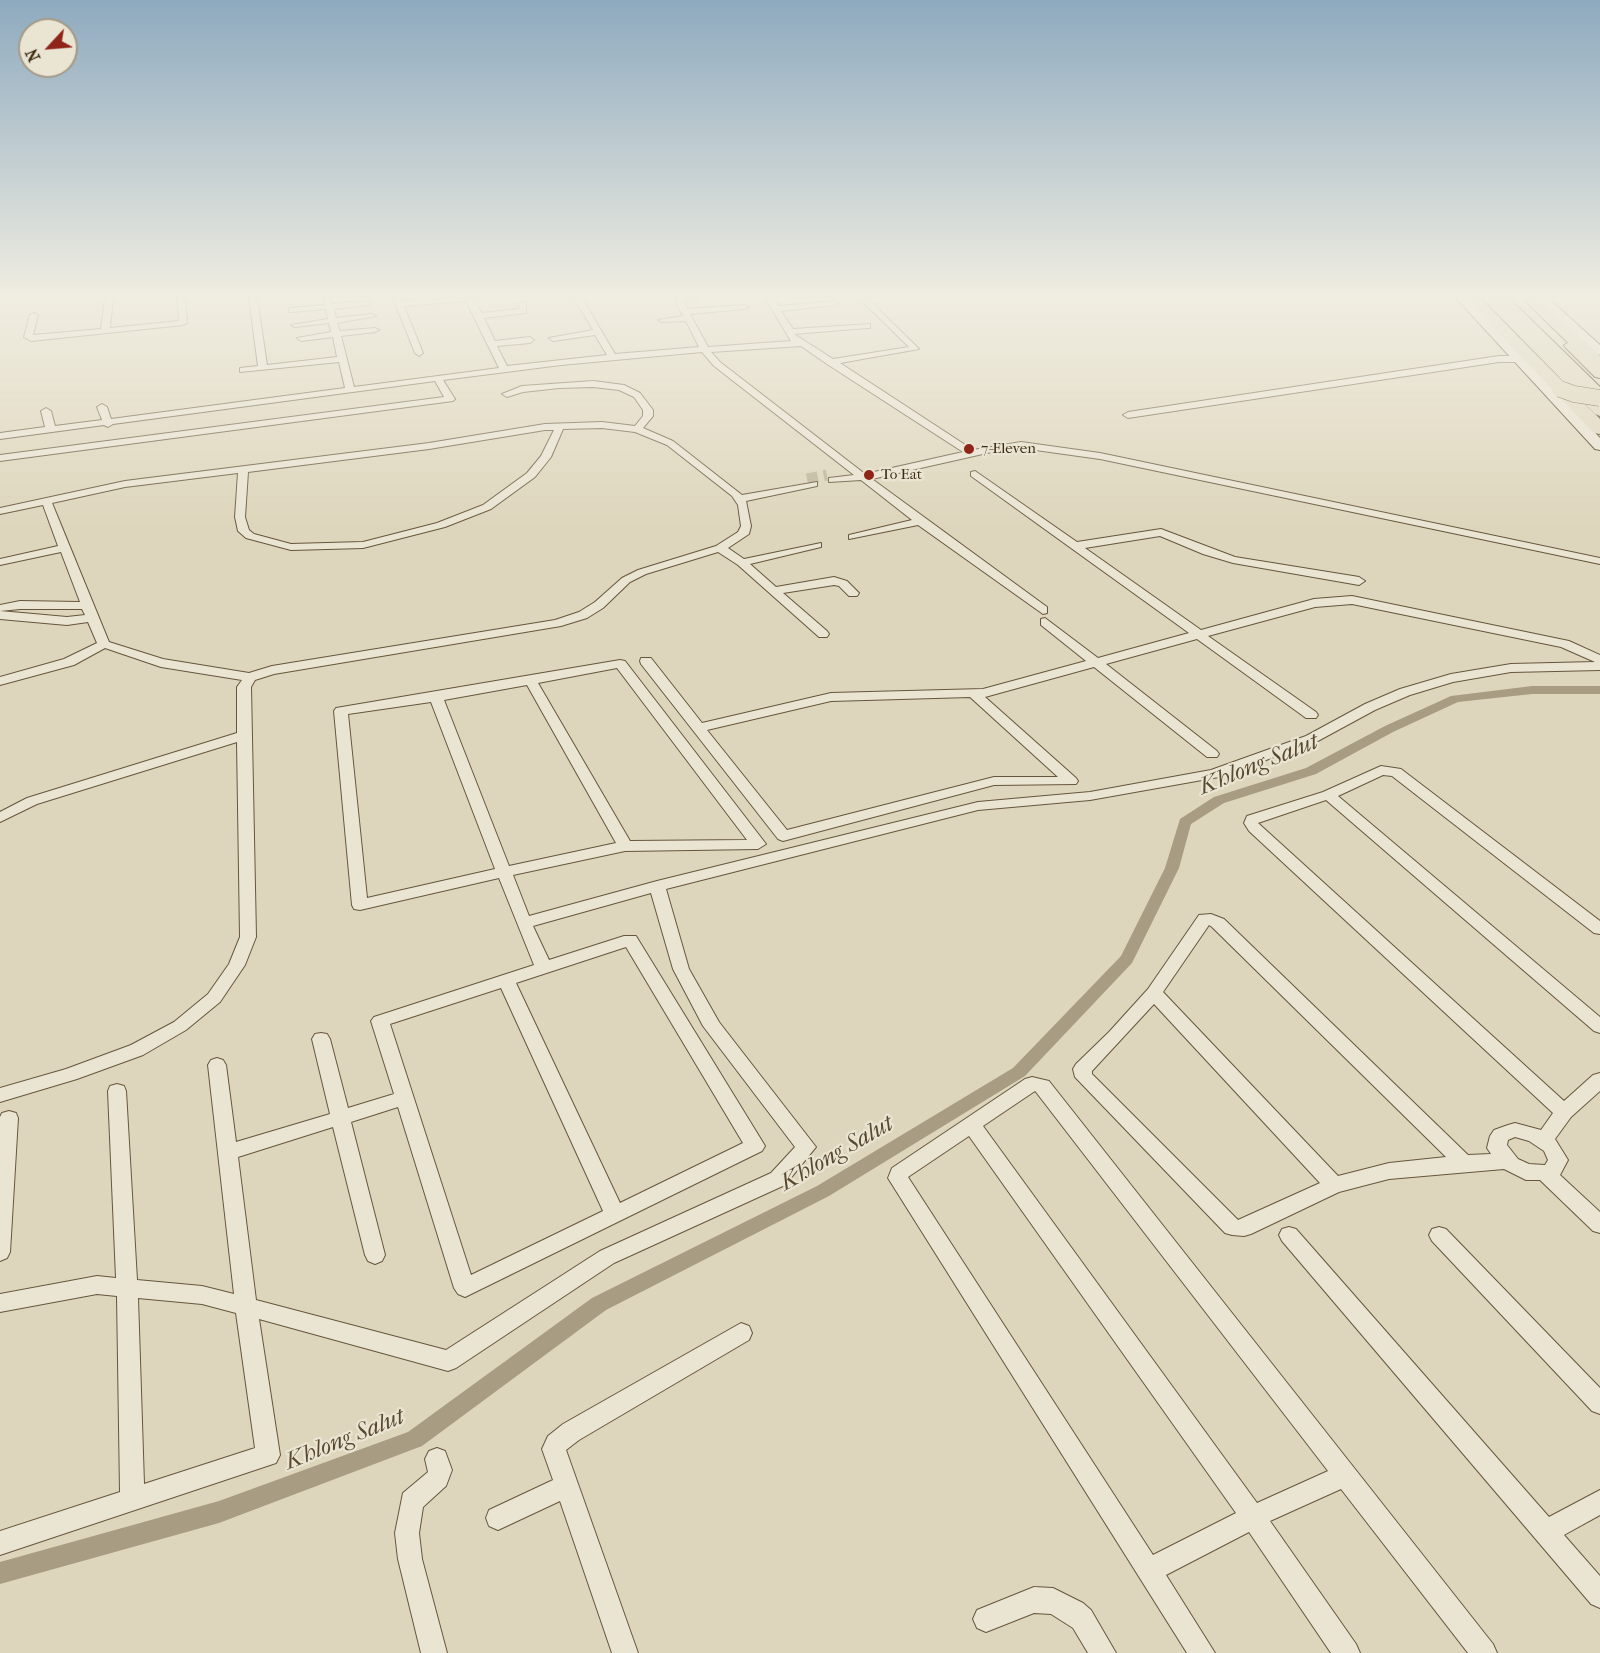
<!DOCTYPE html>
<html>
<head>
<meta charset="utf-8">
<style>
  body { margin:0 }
  #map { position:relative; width:1600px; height:1653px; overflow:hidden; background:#ded6bc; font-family:"IM FELL French Canon",serif }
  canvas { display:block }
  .north { position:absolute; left:18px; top:18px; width:60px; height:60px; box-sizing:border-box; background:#eae4d3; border:2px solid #a59a86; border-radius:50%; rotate:244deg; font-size:16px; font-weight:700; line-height:24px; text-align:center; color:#3e2c12 }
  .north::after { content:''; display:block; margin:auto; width:21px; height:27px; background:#8f2418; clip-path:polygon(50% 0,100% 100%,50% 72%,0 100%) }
</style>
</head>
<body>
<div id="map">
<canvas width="1600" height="1653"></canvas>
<div class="north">N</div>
</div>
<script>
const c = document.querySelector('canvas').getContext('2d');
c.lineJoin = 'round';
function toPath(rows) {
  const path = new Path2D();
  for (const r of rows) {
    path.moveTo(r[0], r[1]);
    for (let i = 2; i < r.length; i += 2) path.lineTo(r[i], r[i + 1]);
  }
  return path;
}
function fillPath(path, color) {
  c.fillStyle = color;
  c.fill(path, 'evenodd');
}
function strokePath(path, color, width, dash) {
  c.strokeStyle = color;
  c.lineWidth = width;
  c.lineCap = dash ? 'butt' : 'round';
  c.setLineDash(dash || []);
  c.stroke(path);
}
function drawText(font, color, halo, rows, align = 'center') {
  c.font = font + ' "IM FELL French Canon",serif';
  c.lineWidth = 4.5;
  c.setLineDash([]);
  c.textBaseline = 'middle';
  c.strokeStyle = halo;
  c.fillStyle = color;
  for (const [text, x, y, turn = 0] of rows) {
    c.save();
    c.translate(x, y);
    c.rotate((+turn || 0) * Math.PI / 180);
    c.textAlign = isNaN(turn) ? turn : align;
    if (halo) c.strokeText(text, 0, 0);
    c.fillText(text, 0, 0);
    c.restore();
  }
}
const canal = toPath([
  [1532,686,1600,686,1600,694,1532,694,1458,702,1393,732,1316,774,1224,803,1191,824,1179,868,1132,963,1025,1076,829,1196,606,1310,422,1446,219,1523,0,1584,0,1562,219,1501,408,1432,592,1298,817,1186,1013,1068,1121,956,1165,868,1180,819,1214,797,1306,768,1385,726,1451,696,1532,686]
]);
const minorTunnel = toPath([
  [807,479,827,475]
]);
const minor = toPath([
  [105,298,113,298,110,328,179,321,177,298,185,298,187,323,183,325,31,341,24,337,30,315,34,313,38,315,33,335,101,329,105,298],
  [249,298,257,298,267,365,337,357,333,337,301,341,297,338,331,332,329,323,295,327,291,325,328,319,326,309,292,312,289,312,289,308,325,305,323,298,331,298,332,304,370,301,371,303,367,305,334,309,336,318,372,314,376,316,337,323,340,331,375,328,379,330,375,332,341,336,354,387,499,368,466,301,404,306,423,353,419,356,415,353,393,298,401,298,402,301,472,298,482,313,519,309,520,302,526,302,526,313,484,318,495,341,530,337,534,340,530,343,497,346,507,366,607,355,595,335,553,341,549,338,593,330,574,298,582,298,615,354,699,347,686,321,662,322,658,320,683,316,674,298,699,298,695,300,683,300,688,309,744,305,748,307,744,309,690,314,708,347,791,341,765,298,773,298,778,306,835,301,839,303,835,305,781,311,793,329,870,324,870,328,867,328,794,334,833,359,909,347,859,298,867,298,919,349,840,363,973,450,1021,442,1100,453,1600,558,1600,564,1100,459,1021,448,1005,449,872,479,1047,607,1047,613,1043,614,918,525,849,539,849,535,912,520,861,480,829,482,829,478,854,475,714,366,702,352,561,365,443,380,455,399,453,401,0,461,0,455,444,397,435,381,113,424,108,427,104,425,0,439,0,433,45,427,41,411,46,408,51,411,55,426,102,420,97,407,102,404,107,407,111,419,345,388,339,362,240,372,240,368,258,366,249,298],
  [801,346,827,364,963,452,865,474,720,362,711,352,801,346],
  [1499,356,1519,356,1523,359,1519,362,1499,362,1128,418,1123,415,1128,412,1499,356],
  [593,381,624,385,640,393,653,410,653,416,643,428,673,441,742,495,817,482,817,486,746,501,751,526,749,534,728,548,744,559,821,543,821,547,750,564,776,587,834,577,847,581,859,593,857,596,849,596,839,586,834,585,783,593,827,631,829,634,827,637,819,637,738,565,718,552,646,574,630,582,603,608,587,618,561,626,274,674,255,680,251,687,256,937,245,965,220,1002,186,1030,143,1055,77,1079,0,1102,0,1088,66,1069,131,1045,174,1022,208,994,229,964,240,937,237,742,37,804,0,822,0,812,27,798,237,733,237,687,242,680,161,667,105,648,74,665,0,685,0,677,64,659,97,643,88,622,67,625,0,619,0,611,67,617,85,615,82,609,20,609,0,611,0,605,20,601,80,602,61,552,0,565,0,559,58,546,43,505,0,514,0,508,125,481,429,443,545,424,602,422,635,426,643,416,643,410,634,397,619,390,593,387,559,388,523,392,507,397,502,394,522,386,593,381],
  [602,428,635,432,667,445,732,496,738,505,741,526,738,532,716,546,638,570,622,578,595,602,579,612,555,620,272,666,249,673,163,659,109,642,52,503,125,487,238,473,235,517,238,531,246,538,291,550,363,548,445,527,491,509,535,477,551,457,563,429,602,428],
  [545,430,554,430,541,456,527,473,483,505,437,523,363,542,291,544,254,534,249,530,245,517,248,472,429,449,545,430],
  [975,471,1077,542,1161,529,1235,557,1359,577,1365,581,1359,585,1233,563,1203,554,1160,536,1085,548,1201,630,1314,599,1352,596,1569,641,1600,655,1600,670,1511,672,1453,682,1410,695,1375,710,1316,742,1219,777,1090,800,978,810,666,889,689,969,719,1022,816,1147,785,1185,614,1263,456,1368,448,1371,259,1319,280,1455,276,1463,0,1555,0,1531,120,1492,117,1296,97,1294,0,1312,0,1294,97,1276,116,1278,108,1091,110,1086,117,1084,124,1086,126,1091,137,1280,202,1286,234,1294,208,1065,211,1060,217,1058,223,1060,226,1065,236,1142,330,1114,312,1039,315,1034,321,1033,327,1034,330,1039,348,1108,394,1094,371,1021,374,1017,534,965,499,878,360,910,354,909,352,905,334,711,336,708,620,660,625,661,766,844,758,849,625,851,513,875,529,916,657,881,978,802,1090,792,1211,770,1306,736,1365,704,1400,689,1451,674,1511,664,1595,662,1561,647,1352,604,1315,607,1208,636,1316,712,1318,715,1316,718,1306,718,1197,639,1106,664,1217,751,1219,754,1217,757,1207,757,1094,667,985,697,1076,778,1078,781,1076,784,994,785,783,841,778,839,641,664,640,661,641,658,651,658,702,723,831,693,983,689,1086,661,1041,625,1041,619,1045,618,1098,658,1189,633,971,476,971,472,975,471],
  [617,668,747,840,630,841,538,683,617,668],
  [527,685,616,843,509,866,444,700,527,685],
  [970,697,1058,777,994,777,787,830,707,730,831,701,970,697],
  [431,702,495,869,367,898,348,714,431,702],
  [651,893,673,969,703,1026,795,1147,771,1173,600,1251,446,1350,256,1300,238,1157,333,1127,365,1255,368,1261,375,1264,382,1261,385,1255,351,1122,398,1107,454,1288,458,1294,465,1297,762,1151,765,1146,762,1141,636,936,624,936,549,960,533,926,651,893],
  [626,947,743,1143,620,1203,516,983,626,947],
  [501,988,603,1211,471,1275,390,1024,501,988],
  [138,1298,202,1304,236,1313,255,1448,144,1484,138,1298],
  [1381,766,1401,769,1600,921,1600,934,1594,933,1392,776,1383,775,1338,796,1600,1017,1600,1033,1594,1031,1326,800,1258,823,1564,1101,1593,1075,1600,1073,1600,1091,1571,1117,1555,1139,1568,1160,1560,1175,1600,1212,1600,1233,1593,1231,1540,1180,1526,1180,1504,1169,1389,1179,1339,1192,1251,1234,1244,1236,1232,1235,1225,1233,1075,1077,1073,1069,1076,1064,1109,1032,1148,989,1199,915,1211,914,1224,919,1468,1155,1491,1154,1487,1148,1490,1136,1494,1130,1508,1125,1515,1123,1541,1130,1553,1113,1249,831,1244,823,1247,816,1323,792,1381,766],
  [1209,925,1212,927,1446,1157,1389,1163,1338,1176,1163,992,1209,925],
  [1154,1004,1320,1183,1238,1220,1092,1074,1092,1071,1154,1004],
  [1515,1137,1529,1141,1544,1151,1548,1160,1545,1165,1529,1164,1518,1159,1507,1145,1508,1140,1515,1137],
  [1032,1077,1049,1081,1493,1644,1497,1653,1468,1653,1341,1489,1270,1521,1356,1644,1360,1653,1331,1653,1249,1532,1166,1575,1215,1653,1187,1653,888,1178,892,1168,1025,1079,1032,1077],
  [1035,1091,1036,1092,1328,1471,1257,1503,983,1126,1035,1091],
  [969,1136,1236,1513,1153,1555,908,1177,969,1136],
  [9,1111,16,1113,18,1118,10,1252,7,1258,0,1261,0,1117,2,1113,9,1111],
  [1289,1227,1296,1229,1549,1517,1600,1490,1600,1515,1564,1535,1600,1576,1600,1608,1591,1604,1282,1241,1279,1235,1282,1229,1289,1227],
  [1439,1227,1446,1229,1600,1388,1600,1414,1592,1411,1432,1241,1429,1235,1432,1229,1439,1227],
  [741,1323,749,1326,752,1333,749,1340,579,1440,566,1450,638,1653,612,1653,560,1501,498,1530,489,1526,486,1518,489,1510,553,1480,542,1449,548,1436,563,1424,741,1323],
  [437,1448,445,1451,452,1470,446,1486,423,1507,419,1533,422,1559,447,1653,421,1653,398,1559,395,1533,403,1493,428,1472,425,1459,429,1451,437,1448],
  [1034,1587,1053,1588,1083,1603,1091,1610,1116,1653,1088,1653,1073,1628,1051,1614,1034,1613,986,1632,977,1628,973,1619,977,1610,1034,1587]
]);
const secondary = toPath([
  [1456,298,1468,298,1600,438,1600,450,1595,449,1456,298],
  [1536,298,1548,298,1600,345,1600,355,1596,354,1536,298]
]);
const trunk = toPath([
  [1482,298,1495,298,1600,402,1600,416,1595,414,1482,298],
  [1571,341,1576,342,1600,366,1600,378,1595,377,1566,348,1564,345,1571,341]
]);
const motorway = toPath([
  [1465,298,1480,298,1600,419,1600,434,1594,433,1465,298],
  [1494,298,1509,298,1600,387,1600,401,1594,400,1494,298],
  [1522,298,1537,298,1600,356,1600,370,1594,368,1522,298]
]);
const motorwayBridge = toPath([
  [1560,389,1574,394,1600,398]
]);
const markers = [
  [969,449,6,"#8f2418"],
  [869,475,6,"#8f2418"]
];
const farPoinames = [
  ["7-Eleven",981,449],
  ["To Eat",881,475]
];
const nearWaternames = [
  ["Khlong Salut",1259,765,-22],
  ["Khlong Salut",837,1154,-30],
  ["Khlong Salut",345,1440,-22]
];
fillPath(canal, '#a89c82');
strokePath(minorTunnel, '#beb49a', 11, [11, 6]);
strokePath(minor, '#66563c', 2);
strokePath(secondary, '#3e2c12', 2);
strokePath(trunk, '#3e2c12', 2);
strokePath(motorway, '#3e2c12', 2);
fillPath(minor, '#eae4d3');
fillPath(secondary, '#eae4d3');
fillPath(trunk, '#ded6bc');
fillPath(motorway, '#ded6bc');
strokePath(motorwayBridge, '#3e2c12', 17, []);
strokePath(motorwayBridge, '#ded6bc', 16);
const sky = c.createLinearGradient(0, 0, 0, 529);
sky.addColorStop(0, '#8eaabf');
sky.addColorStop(0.56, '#f0ede1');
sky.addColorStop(1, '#f0ede100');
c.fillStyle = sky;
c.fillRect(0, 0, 1600, 529);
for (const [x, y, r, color] of markers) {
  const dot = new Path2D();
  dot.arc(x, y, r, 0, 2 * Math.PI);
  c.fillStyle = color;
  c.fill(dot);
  strokePath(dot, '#eae4d3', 2);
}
drawText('15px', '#3e2c12', '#eae4d3', farPoinames, 'left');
drawText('italic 24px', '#58482e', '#eae4d3', nearWaternames);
</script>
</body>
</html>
